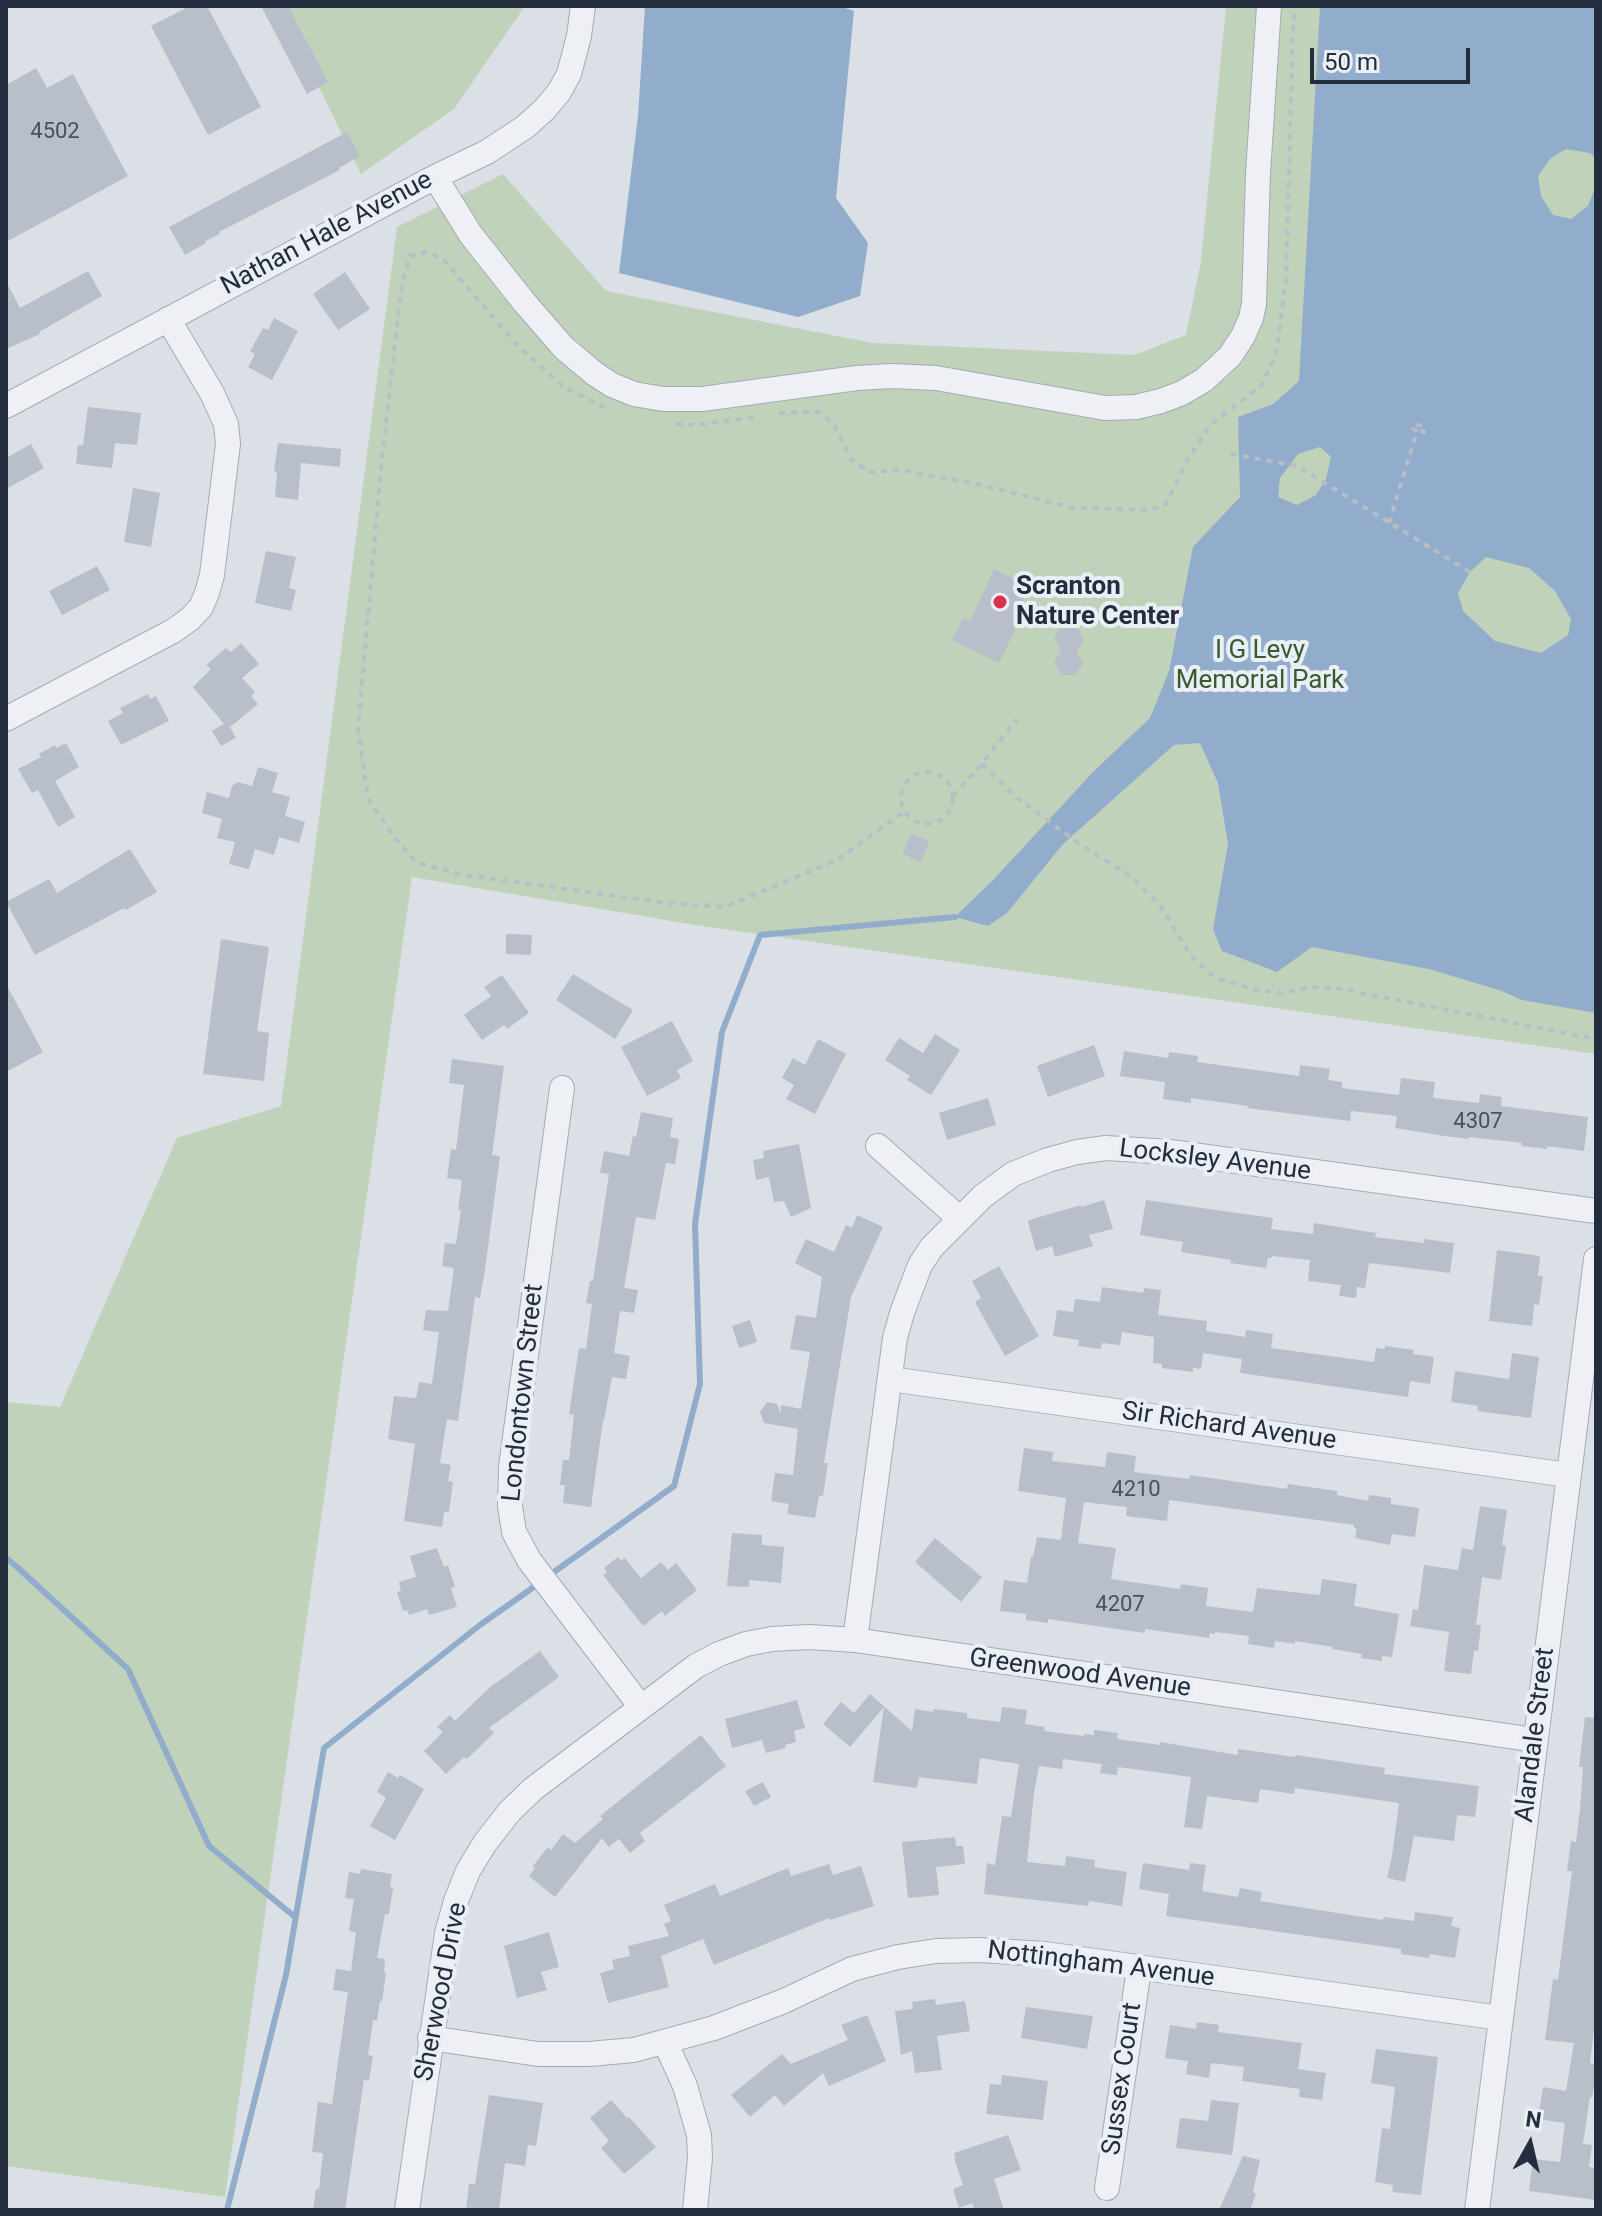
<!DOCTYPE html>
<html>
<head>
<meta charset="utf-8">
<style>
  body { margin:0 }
  #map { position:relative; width:1602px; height:2216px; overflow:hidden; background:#dbe0e7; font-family:Roboto,sans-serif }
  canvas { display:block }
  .frame { position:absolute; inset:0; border:8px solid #242d3e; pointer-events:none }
  .north { position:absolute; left:1490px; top:2104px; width:80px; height:80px; -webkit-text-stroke:6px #eaeef5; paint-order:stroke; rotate:8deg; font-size:22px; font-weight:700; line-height:32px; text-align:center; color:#242d3e }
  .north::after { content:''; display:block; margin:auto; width:28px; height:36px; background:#242d3e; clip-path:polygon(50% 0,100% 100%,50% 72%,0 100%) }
  .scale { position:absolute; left:1310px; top:48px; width:160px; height:36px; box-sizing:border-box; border:4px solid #242d3e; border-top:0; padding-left:10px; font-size:24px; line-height:28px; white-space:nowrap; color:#242d3e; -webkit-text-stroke:6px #eaeef5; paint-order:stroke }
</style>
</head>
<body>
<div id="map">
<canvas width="1602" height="2216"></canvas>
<div class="frame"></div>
<div class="north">N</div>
<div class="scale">50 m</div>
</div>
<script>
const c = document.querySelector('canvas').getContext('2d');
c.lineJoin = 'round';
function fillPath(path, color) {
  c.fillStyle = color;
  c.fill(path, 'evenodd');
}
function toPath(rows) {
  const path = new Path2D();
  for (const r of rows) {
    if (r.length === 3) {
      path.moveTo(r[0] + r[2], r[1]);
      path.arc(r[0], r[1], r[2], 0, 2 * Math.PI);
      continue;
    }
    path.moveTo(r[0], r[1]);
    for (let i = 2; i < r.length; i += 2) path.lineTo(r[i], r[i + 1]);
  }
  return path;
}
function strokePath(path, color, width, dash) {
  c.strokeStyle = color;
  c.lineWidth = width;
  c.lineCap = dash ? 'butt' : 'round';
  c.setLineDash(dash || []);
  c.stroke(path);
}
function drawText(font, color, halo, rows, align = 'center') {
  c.font = font + ' Roboto,sans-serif';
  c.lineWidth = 8;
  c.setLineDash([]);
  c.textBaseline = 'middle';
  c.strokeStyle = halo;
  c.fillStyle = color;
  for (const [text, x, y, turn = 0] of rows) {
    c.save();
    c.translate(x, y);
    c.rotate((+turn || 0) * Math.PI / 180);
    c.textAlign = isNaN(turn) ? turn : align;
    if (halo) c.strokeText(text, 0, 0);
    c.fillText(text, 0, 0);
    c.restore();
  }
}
const green = toPath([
  [280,6,525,6,454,109,361,174],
  [1226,6,1596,6,1596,1054,695,925,412,877,225,2197,6,2166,6,1402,60,1407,177,1138,281,1106,397,227,503,174,606,291,873,343,1134,355,1186,335,1201,261]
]);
const water = toPath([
  [645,6,839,6,854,11,836,198,868,243,860,296,798,317,619,273,638,116],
  [1320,6,1596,6,1596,158,1590,153,1566,149,1551,158,1538,176,1541,196,1553,215,1571,219,1588,206,1596,186,1596,1013,1522,1000,1502,991,1429,969,1312,947,1277,972,1222,951,1213,929,1228,844,1218,783,1200,743,1174,745,1063,844,1007,913,988,926,955,917,994,879,1094,771,1150,718,1169,671,1193,547,1240,497,1238,417,1273,404,1299,381],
  [1320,447,1331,457,1326,479,1316,495,1297,505,1278,497,1280,478,1298,454],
  [1486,557,1529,568,1555,591,1571,619,1568,635,1541,653,1495,641,1463,611,1458,593,1470,572]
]);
const stream = toPath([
  [6,1558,16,1566,128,1669,209,1846,295,1917],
  [547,1577,674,1486,700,1384,695,1224,722,1032,760,935,955,917],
  [227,2210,286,1975,324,1748,480,1625,538,1584]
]);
const building = toPath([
  [190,6,207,6,261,107,208,135,151,26],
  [261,6,288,6,328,82,307,94],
  [36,68,47,88,73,74,128,176,6,242,6,85],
  [347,132,360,156,339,168,340,170,219,232,220,234,205,241,206,243,185,255,169,227],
  [88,271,102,296,39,332,40,334,6,349,6,281,20,308],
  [345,272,370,309,338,330,313,294],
  [274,318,298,331,272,380,248,367,255,354,250,351,263,328,268,330],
  [88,407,141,413,137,445,115,443,112,468,76,464,78,445,83,445],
  [278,443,341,449,340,467,301,463,298,500,275,497,277,472,274,471],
  [31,444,44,468,6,489,6,458],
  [133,488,160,493,151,547,124,542],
  [266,551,296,557,289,588,296,590,291,611,255,603],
  [97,566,110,590,62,615,49,591],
  [994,569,1030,587,1014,619,1019,621,999,663,952,640,963,618,970,621],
  [1062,626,1077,627,1084,639,1077,651,1083,663,1075,675,1061,675,1054,662,1061,651,1054,638],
  [241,643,259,664,242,678,255,692,251,696,258,704,230,727,236,738,221,746,212,731,224,724,193,687,211,669,206,665,226,648,231,652],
  [148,694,150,699,156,696,169,721,121,745,108,721,123,713,120,708],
  [66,743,79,767,55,781,75,817,58,827,38,790,32,793,18,769,41,757,39,754,55,745,56,748],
  [258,767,278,773,272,792,290,797,285,816,305,822,299,843,279,837,274,855,255,849,249,869,229,864,235,842,217,838,222,819,202,813,207,792,229,798,232,786,238,782,252,786],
  [911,834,929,841,921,862,903,854],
  [130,849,157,892,126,910,124,908,35,955,6,902,49,879,57,893],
  [506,934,532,935,531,955,506,954],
  [221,939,269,947,257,1031,269,1033,264,1081,203,1074],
  [573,974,633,1010,615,1039,556,1000],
  [502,975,529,1013,507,1029,504,1025,482,1040,464,1015,491,996,484,987],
  [6,984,43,1052,6,1072],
  [672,1021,693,1061,677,1070,681,1078,647,1096,621,1047],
  [935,1034,960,1050,931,1095,907,1080,910,1076,885,1060,899,1038,923,1053],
  [818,1039,846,1054,815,1114,786,1099,794,1085,782,1078,793,1058,805,1065],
  [1094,1045,1105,1076,1048,1097,1037,1066],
  [1124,1051,1168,1058,1169,1052,1198,1056,1197,1062,1299,1076,1300,1065,1330,1069,1328,1080,1342,1082,1342,1088,1399,1095,1401,1078,1435,1082,1433,1098,1479,1103,1480,1094,1502,1097,1501,1106,1588,1117,1584,1151,1547,1146,1547,1149,1521,1146,1522,1143,1469,1137,1469,1139,1444,1136,1395,1128,1397,1116,1351,1111,1350,1121,1247,1108,1248,1106,1191,1098,1191,1103,1163,1099,1165,1082,1120,1076],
  [452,1059,504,1066,492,1155,500,1156,485,1270,480,1298,475,1297,458,1421,447,1419,440,1463,451,1465,448,1481,453,1482,449,1512,444,1512,442,1527,404,1521,415,1444,388,1439,394,1396,416,1398,419,1382,432,1384,439,1332,423,1330,426,1310,448,1311,454,1268,442,1266,445,1243,456,1244,461,1210,458,1210,462,1180,447,1178,451,1149,456,1150,464,1085,449,1083],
  [988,1098,996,1125,947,1140,939,1113],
  [641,1112,673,1118,670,1137,679,1139,675,1164,666,1163,655,1220,636,1217,624,1288,638,1290,634,1313,620,1311,614,1353,630,1356,626,1379,612,1377,604,1420,603,1420,591,1507,563,1503,565,1485,560,1485,563,1460,569,1460,574,1415,569,1414,579,1348,586,1349,592,1304,586,1303,590,1281,593,1281,609,1174,600,1173,604,1151,629,1156,633,1136,636,1137],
  [799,1144,811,1208,791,1217,784,1201,774,1202,769,1177,756,1180,753,1160,764,1158,763,1151],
  [1104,1200,1113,1229,1089,1235,1093,1246,1055,1257,1052,1246,1036,1251,1028,1222,1029,1220,1081,1205,1081,1207],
  [1146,1200,1273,1218,1271,1229,1313,1234,1314,1223,1376,1233,1375,1237,1424,1243,1424,1239,1454,1243,1450,1273,1369,1263,1365,1288,1357,1287,1356,1298,1339,1296,1341,1285,1308,1281,1310,1260,1272,1256,1271,1258,1268,1258,1266,1268,1230,1263,1231,1260,1181,1252,1183,1242,1140,1235],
  [857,1215,883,1227,851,1297,824,1463,828,1463,823,1496,819,1496,815,1518,787,1514,789,1504,771,1501,775,1473,793,1475,798,1429,764,1423,760,1412,767,1402,777,1404,780,1413,781,1405,801,1409,810,1352,790,1349,796,1315,816,1318,822,1277,795,1263,806,1239,834,1252,846,1225,852,1228],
  [1497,1250,1540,1256,1538,1276,1543,1276,1539,1305,1534,1304,1532,1326,1489,1321],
  [999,1266,1039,1336,1005,1356,975,1302,981,1298,972,1281],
  [1102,1287,1130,1291,1131,1293,1131,1291,1143,1293,1144,1288,1161,1290,1158,1315,1207,1321,1206,1331,1245,1337,1246,1330,1273,1334,1271,1348,1374,1362,1376,1348,1385,1349,1385,1346,1414,1350,1413,1354,1434,1357,1430,1384,1410,1381,1408,1397,1240,1373,1242,1359,1203,1353,1201,1369,1193,1368,1193,1372,1162,1368,1162,1364,1153,1363,1154,1337,1122,1332,1120,1345,1102,1343,1101,1349,1078,1346,1079,1340,1053,1336,1057,1310,1073,1312,1075,1299,1100,1302],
  [750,1320,757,1342,739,1348,732,1326],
  [1512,1353,1539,1357,1531,1418,1477,1411,1478,1406,1451,1402,1455,1371,1509,1379],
  [1024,1448,1053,1452,1052,1461,1105,1467,1107,1452,1136,1456,1134,1472,1189,1479,1190,1475,1287,1489,1288,1484,1337,1491,1337,1495,1368,1501,1369,1495,1391,1498,1391,1504,1419,1508,1415,1537,1392,1534,1390,1545,1355,1538,1357,1529,1354,1528,1354,1525,1169,1500,1167,1521,1126,1516,1127,1507,1084,1502,1078,1543,1116,1548,1111,1579,1180,1589,1181,1584,1208,1588,1206,1606,1253,1612,1257,1588,1320,1595,1322,1579,1357,1584,1354,1606,1399,1614,1392,1657,1382,1656,1382,1661,1361,1658,1362,1654,1332,1649,1333,1647,1295,1641,1295,1644,1275,1641,1274,1648,1248,1644,1249,1636,1215,1632,1215,1634,1210,1633,1209,1638,1145,1629,1145,1633,1048,1619,1048,1623,1026,1620,1026,1614,1000,1611,1004,1580,1027,1583,1031,1557,1033,1557,1037,1537,1061,1540,1066,1498,1018,1491],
  [1480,1506,1507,1510,1502,1545,1506,1546,1501,1580,1482,1577,1476,1625,1481,1625,1478,1651,1474,1650,1471,1674,1444,1671,1449,1632,1410,1626,1413,1609,1418,1610,1424,1565,1458,1570,1462,1548,1473,1550],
  [732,1533,762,1535,762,1545,784,1547,781,1583,749,1580,749,1587,727,1586],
  [935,1538,982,1577,961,1602,915,1562],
  [437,1548,444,1567,448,1565,455,1587,451,1588,457,1607,429,1615,427,1609,409,1615,407,1610,403,1611,397,1592,401,1591,399,1582,416,1577,410,1556],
  [618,1557,621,1561,625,1558,641,1578,661,1562,668,1570,676,1563,697,1590,665,1616,662,1611,643,1626,603,1575,607,1572,604,1568],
  [540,1651,559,1677,489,1728,494,1733,467,1759,464,1757,446,1774,424,1751,443,1732,437,1727,450,1715,455,1721,489,1688],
  [870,1694,912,1731,915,1709,933,1712,934,1709,967,1713,967,1718,1000,1722,1002,1707,1027,1710,1025,1724,1045,1727,1044,1731,1084,1736,1084,1734,1094,1735,1094,1730,1118,1733,1117,1739,1160,1745,1160,1742,1238,1755,1238,1749,1295,1757,1296,1755,1385,1768,1384,1774,1479,1786,1475,1817,1457,1815,1454,1841,1414,1836,1405,1882,1387,1878,1392,1856,1399,1803,1295,1788,1294,1794,1260,1789,1258,1803,1207,1796,1202,1829,1184,1827,1191,1777,1118,1767,1117,1775,1100,1773,1102,1764,1063,1759,1062,1769,1039,1766,1034,1793,1027,1862,1065,1866,1066,1856,1095,1860,1094,1867,1127,1872,1122,1906,1089,1901,1088,1906,984,1894,987,1863,995,1865,1002,1816,1011,1817,1019,1764,980,1758,977,1784,919,1777,917,1788,873,1782,884,1707,850,1747,823,1724,841,1702,854,1713],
  [797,1700,805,1728,794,1731,796,1742,785,1745,786,1748,766,1753,762,1740,732,1748,725,1719],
  [1585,1717,1596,1718,1596,2013,1590,2063,1596,2064,1596,2086,1594,2086,1592,2098,1590,2097,1583,2144,1592,2145,1589,2167,1596,2168,1596,2200,1529,2191,1533,2159,1560,2162,1565,2123,1538,2119,1543,2087,1566,2091,1574,2043,1545,2040,1553,1979,1558,1980,1570,1887,1572,1871,1567,1871,1571,1841,1576,1842,1580,1809,1583,1767,1579,1767],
  [701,1735,726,1766,640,1833,645,1841,630,1853,619,1839,609,1847,602,1838,555,1897,529,1876,535,1868,533,1866,548,1847,551,1850,563,1834,575,1843,603,1819,600,1816],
  [388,1772,398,1778,400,1775,424,1789,395,1840,370,1826,386,1798,377,1792],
  [763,1782,771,1797,754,1806,745,1791],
  [955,1837,956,1846,963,1846,965,1864,936,1867,939,1895,908,1898,902,1842],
  [1143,1863,1189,1870,1190,1863,1206,1865,1202,1891,1238,1897,1240,1888,1262,1892,1260,1901,1383,1920,1384,1917,1414,1921,1415,1912,1453,1917,1451,1926,1460,1928,1455,1958,1430,1954,1429,1958,1401,1954,1401,1949,1166,1916,1169,1894,1139,1889],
  [829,1864,833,1875,861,1866,874,1906,830,1920,829,1918,714,1965,703,1939,661,1956,669,1987,608,2003,600,1973,614,1969,612,1960,630,1956,628,1946,669,1936,664,1924,671,1921,664,1905,715,1884,720,1896,788,1868,791,1876],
  [361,1869,392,1874,390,1887,393,1888,389,1914,385,1914,377,1958,385,1959,384,1972,386,1973,382,2002,380,2001,377,2021,373,2020,368,2055,373,2056,369,2081,364,2080,345,2210,313,2210,316,2189,319,2189,323,2153,312,2152,318,2102,332,2104,348,1992,333,1990,336,1969,351,1971,356,1932,349,1931,354,1899,345,1898,349,1872,360,1874],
  [549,1932,559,1967,541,1972,547,1990,517,1998,504,1946],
  [935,1999,936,2005,965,2001,970,2031,937,2036,942,2070,915,2073,912,2051,901,2055,895,2011,913,2009,912,2002],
  [1026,2007,1093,2016,1087,2049,1021,2038],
  [867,2015,886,2061,829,2086,823,2073,784,2106,775,2095,750,2117,731,2095,782,2054,791,2064,848,2040,841,2025],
  [1197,2022,1219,2025,1218,2032,1302,2043,1298,2069,1326,2073,1322,2100,1299,2097,1300,2089,1242,2081,1244,2067,1211,2063,1209,2078,1186,2074,1188,2061,1165,2058,1170,2025,1196,2029],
  [1376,2049,1438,2057,1421,2195,1392,2192,1393,2185,1375,2182,1382,2128,1390,2129,1395,2087,1371,2083],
  [1002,2075,1048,2081,1043,2120,986,2114,990,2084,1001,2085],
  [489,2095,543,2103,536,2146,528,2145,525,2166,505,2163,499,2210,466,2210,469,2184,475,2184],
  [611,2100,627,2118,629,2117,656,2147,624,2174,601,2148,609,2141,590,2118],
  [1211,2100,1239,2103,1232,2155,1176,2148,1180,2118,1208,2121],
  [1008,2135,1021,2170,994,2179,1004,2210,975,2210,972,2203,959,2208,953,2189,963,2185,954,2158,956,2158,954,2153],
  [1243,2156,1260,2160,1253,2192,1256,2194,1250,2210,1219,2210]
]);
const path = toPath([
  [605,408,564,387,518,346,443,259,428,252,410,256,401,289,381,467,358,731,368,798,394,837,417,863,465,875,666,903,725,907,837,860,905,811],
  [779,413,818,412,833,423,851,459,869,472,902,470,981,485,1074,508,1151,510,1166,504,1188,459,1210,425,1261,386,1276,355,1286,279,1293,26,1296,6],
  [676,424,697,425,755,417],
  [1231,454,1297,466,1470,572],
  [1389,523,1417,431,1413,429,1414,424,1425,427,1424,432,1417,431],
  [982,764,1015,796,1040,815,1084,847,1132,877,1160,905,1190,955,1214,977,1252,989,1281,993,1314,987,1336,988,1596,1039],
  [927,798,26],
  [953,796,982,764,1017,719]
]);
const minor = toPath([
  [435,177,471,235,524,302,564,348,595,374,612,385,634,394,663,399,702,399,857,378,891,376,936,378,1105,408,1136,407,1161,401,1182,393,1204,380,1230,356,1243,336,1251,318,1254,304,1258,173,1269,6],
  [6,406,435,177,487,152,525,127,545,109,559,92,569,74,579,36,583,6],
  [6,719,173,631,190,619,201,607,207,593,212,575,228,444,226,424,212,393,168,319],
  [562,1088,511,1467,510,1506,514,1532,529,1560,641,1707],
  [878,1146,959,1218],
  [890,1379,1568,1475],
  [855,1640,895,1338,902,1313,920,1265,932,1247,983,1196,1013,1174,1048,1160,1077,1152,1106,1148,1171,1152,1596,1211],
  [430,2038,538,2054,589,2054,634,2050,714,2028,784,2001,852,1969,898,1957,936,1951,980,1950,1045,1954,1500,2018],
  [665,2042,685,2086,699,2135,700,2158,695,2210],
  [1107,2188,1139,1969],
  [407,2210,447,1933,456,1901,468,1871,485,1843,510,1811,533,1789,696,1666,719,1654,746,1644,772,1639,809,1637,855,1640,1535,1740],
  [1477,2210,1596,1259]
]);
const markers = [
  [1000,602,8,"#db314a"]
];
const numberNames = [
  ["4502",55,132],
  ["4307",1478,1122],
  ["4210",1136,1490],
  ["4207",1120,1605]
];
const streetNames = [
  ["Nathan Hale Avenue",327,234,-28],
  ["Locksley Avenue",1215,1161,7],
  ["Londontown Street",524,1393,-84],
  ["Sir Richard Avenue",1229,1427,8],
  ["Greenwood Avenue",1080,1674,8],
  ["Alandale Street",1536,1735,-83],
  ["Nottingham Avenue",1101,1965,7],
  ["Sherwood Drive",442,1992,-79],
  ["Sussex Court",1123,2079,-82]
];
const poiNames = [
  ["Scranton",1016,587],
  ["Nature Center",1016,617]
];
const parkNames = [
  ["I G Levy",1260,651],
  ["Memorial Park",1260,681]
];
fillPath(green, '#c1d2bb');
fillPath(water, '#91adcb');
strokePath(stream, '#91adcb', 6);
fillPath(building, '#b8beca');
strokePath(minor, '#a4aab4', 26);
strokePath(path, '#b9bdc5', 4, [6, 6]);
strokePath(minor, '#eef0f5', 24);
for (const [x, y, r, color] of markers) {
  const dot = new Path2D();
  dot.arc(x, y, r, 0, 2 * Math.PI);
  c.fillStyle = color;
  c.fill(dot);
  strokePath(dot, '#eaeef5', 3);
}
drawText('22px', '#495161', null, numberNames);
drawText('26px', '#242d3e', '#eaeef5', streetNames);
drawText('bold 26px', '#242d3e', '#eaeef5', poiNames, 'left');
drawText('26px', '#385b30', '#eaeef5', parkNames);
</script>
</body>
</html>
